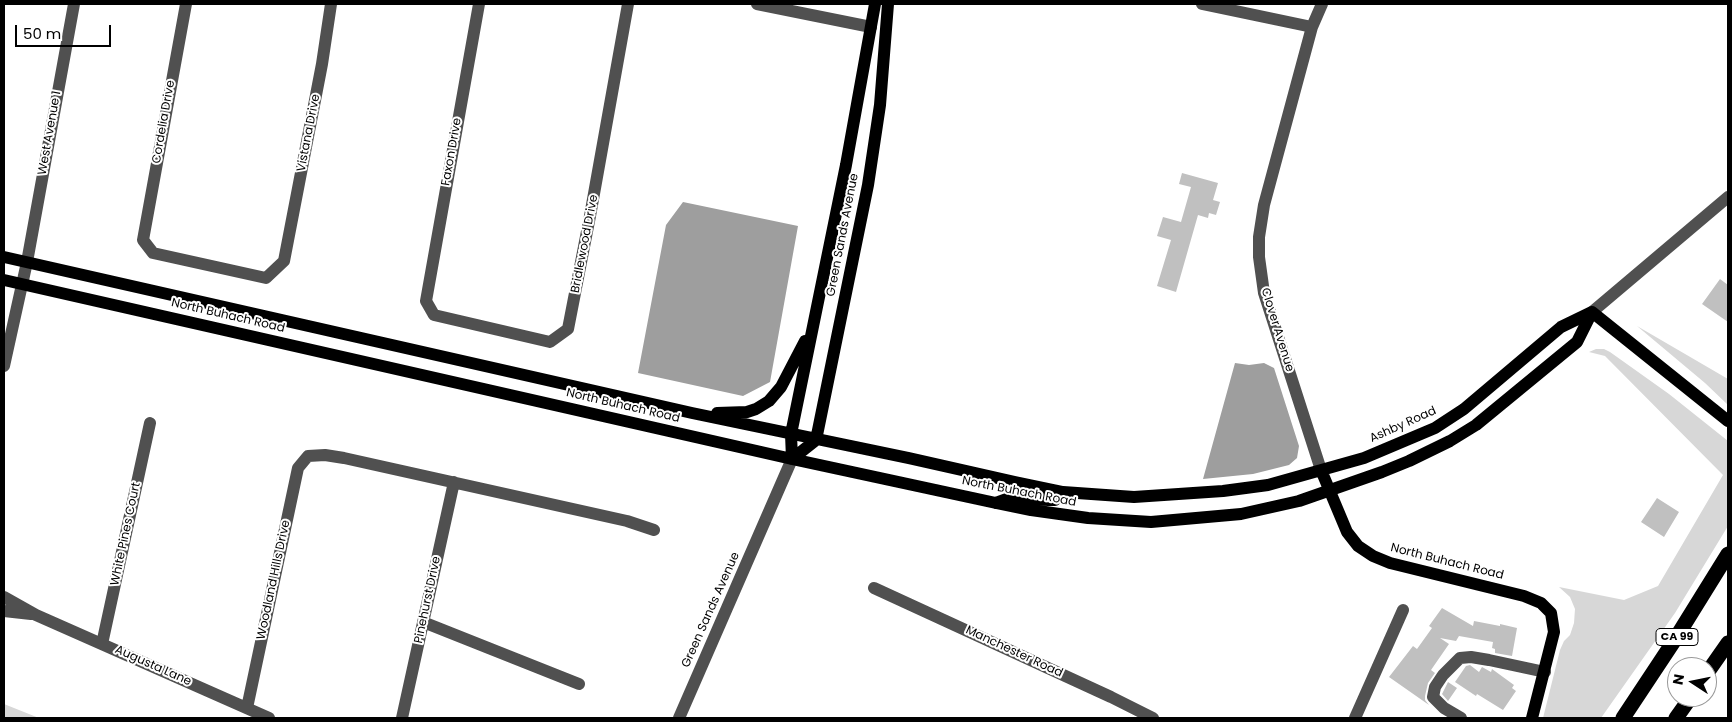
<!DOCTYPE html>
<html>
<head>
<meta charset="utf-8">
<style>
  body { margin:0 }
  #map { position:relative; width:1732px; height:722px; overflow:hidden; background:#fff; font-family:Poppins,sans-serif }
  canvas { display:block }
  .frame { position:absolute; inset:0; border:5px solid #000; pointer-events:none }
  .north { position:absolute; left:1667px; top:657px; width:50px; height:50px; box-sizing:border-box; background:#fff; border:1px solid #999; border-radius:50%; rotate:281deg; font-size:14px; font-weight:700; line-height:20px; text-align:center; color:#000 }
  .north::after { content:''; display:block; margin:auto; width:18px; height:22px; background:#000; clip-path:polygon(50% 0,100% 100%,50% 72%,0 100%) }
  .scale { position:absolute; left:15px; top:25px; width:96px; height:22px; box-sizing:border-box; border:2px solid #000; border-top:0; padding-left:6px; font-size:15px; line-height:18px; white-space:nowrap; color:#000; -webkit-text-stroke:4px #fff; paint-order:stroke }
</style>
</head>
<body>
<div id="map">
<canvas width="1732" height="722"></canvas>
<div class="frame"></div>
<div class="north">N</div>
<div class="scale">50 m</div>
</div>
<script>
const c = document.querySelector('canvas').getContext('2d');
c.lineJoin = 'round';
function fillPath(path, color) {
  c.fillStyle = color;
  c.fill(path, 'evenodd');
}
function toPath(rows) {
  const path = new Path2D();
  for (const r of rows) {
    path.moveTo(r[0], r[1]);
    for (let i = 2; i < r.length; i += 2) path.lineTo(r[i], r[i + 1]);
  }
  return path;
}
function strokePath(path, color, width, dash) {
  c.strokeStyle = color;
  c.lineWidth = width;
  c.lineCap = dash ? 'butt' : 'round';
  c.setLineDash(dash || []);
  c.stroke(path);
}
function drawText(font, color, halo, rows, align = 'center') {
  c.font = font + ' Poppins,sans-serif';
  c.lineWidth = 4;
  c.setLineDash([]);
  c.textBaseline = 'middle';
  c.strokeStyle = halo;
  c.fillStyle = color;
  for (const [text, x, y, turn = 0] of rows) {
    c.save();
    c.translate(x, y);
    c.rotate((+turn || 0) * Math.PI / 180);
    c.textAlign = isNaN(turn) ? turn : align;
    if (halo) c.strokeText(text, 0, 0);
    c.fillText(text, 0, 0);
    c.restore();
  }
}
const green = toPath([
  [1637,326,1728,379,1728,405,1705,383],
  [1596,349,1604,349,1610,352,1669,394,1728,441,1728,526,1675,613,1601,718,1543,718,1560,650,1564,641,1570,635,1574,623,1575,609,1570,597,1559,587,1624,600,1658,586,1723,475,1605,356,1589,352],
  [4,704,39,718,4,718]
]);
const water = toPath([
  [683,202,798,226,770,382,743,396,638,373,666,225],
  [1235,363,1249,365,1264,363,1274,368,1299,446,1297,458,1289,465,1253,474,1203,479]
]);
const building = toPath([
  [1182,173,1218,183,1213,200,1220,202,1216,215,1209,213,1208,218,1198,215,1176,292,1157,286,1171,240,1157,236,1163,217,1181,222,1191,187,1179,184],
  [1720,279,1728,285,1728,322,1702,304],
  [1657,498,1679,512,1664,537,1641,522],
  [1442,608,1473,626,1474,621,1500,626,1500,624,1517,628,1512,656,1495,653,1495,649,1492,648,1493,642,1459,636,1456,641,1440,638,1449,644,1431,670,1435,673,1428,683,1425,696,1425,700,1429,705,1389,677,1413,646,1417,649,1432,628,1429,626],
  [1470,665,1479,672,1482,667,1491,672,1492,669,1514,685,1512,688,1516,691,1503,710,1477,694,1476,696,1455,682,1466,666],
  [1448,682,1457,688,1448,701,1442,694]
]);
const minor = toPath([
  [186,4,143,240,153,253,266,278,284,261,322,64,331,4],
  [479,4,426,301,434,315,550,342,568,329,590,216,628,4],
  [757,4,871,27],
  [1202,4,1312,27,1264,205,1259,237,1259,257,1264,293,1321,470],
  [1312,27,1322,4],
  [1592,312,1728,197],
  [4,366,27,262,74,4],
  [874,588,1111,697,1153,718],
  [4,597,36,615,269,718],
  [4,611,31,614],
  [423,622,579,684],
  [102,644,150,423],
  [247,708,298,468,308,456,325,455,344,458,627,521,654,530],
  [402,718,454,482],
  [679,718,792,459],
  [1355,718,1403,610],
  [1461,718,1444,708,1433,697,1435,687,1443,675,1460,658,1471,657,1489,660,1545,672]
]);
const major = toPath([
  [4,257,692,413,909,458,1015,482,1063,492,1134,497,1223,491,1268,485,1364,458,1435,428,1464,409,1561,327,1592,312],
  [4,280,792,459,996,503,1031,510,1088,518,1151,522,1241,514,1299,501,1382,472,1409,461,1450,441,1476,425,1577,342,1592,312],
  [1592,312,1728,421],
  [717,413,747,412,756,409,769,401,781,387,805,341],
  [792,459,816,440,868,185,880,105,888,4],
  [792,459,791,434,846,165,875,4],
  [1321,470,1347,532,1358,546,1373,556,1390,563,1524,596,1541,603,1551,613,1554,632,1532,718],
  [996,503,1015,496,1048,500,1055,500,1063,492]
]);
const highway = toPath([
  [1707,673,1728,643],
  [1623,718,1674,641,1728,554],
  [1676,718,1691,697]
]);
const shields = [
  [1677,637,42]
];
const shieldNames = [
  ["CA 99",1677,637]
];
const streetNames = [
  ["Cordelia Drive",164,122,-80],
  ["West Avenue 1",50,133,-80],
  ["Vistana Drive",309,133,-79],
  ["Faxon Drive",452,152,-80],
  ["Green Sands Avenue",843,235,-79],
  ["Bridlewood Drive",585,244,-79],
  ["North Buhach Road",228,316,13],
  ["Clover Avenue",1277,330,73],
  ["North Buhach Road",623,406,13],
  ["Ashby Road",1403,425,-24],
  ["North Buhach Road",1019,492,11],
  ["White Pines Court",126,534,-78],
  ["North Buhach Road",1447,562,14],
  ["Woodland Hills Drive",274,580,-78],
  ["Pinehurst Drive",428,600,-78],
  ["Green Sands Avenue",711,610,-66],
  ["Manchester Road",1014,652,25],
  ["Augusta Lane",153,666,24]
];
fillPath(green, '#d7d7d7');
fillPath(water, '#9e9e9e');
fillPath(building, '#c0c0c0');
strokePath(minor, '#505050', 12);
strokePath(major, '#000', 12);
strokePath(highway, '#000', 15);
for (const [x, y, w] of shields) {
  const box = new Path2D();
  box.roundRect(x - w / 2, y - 8.5, w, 17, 4);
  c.fillStyle = '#fff';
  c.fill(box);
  strokePath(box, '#000', 1);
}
drawText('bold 11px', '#000', null, shieldNames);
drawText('12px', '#000', '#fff', streetNames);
</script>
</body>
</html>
